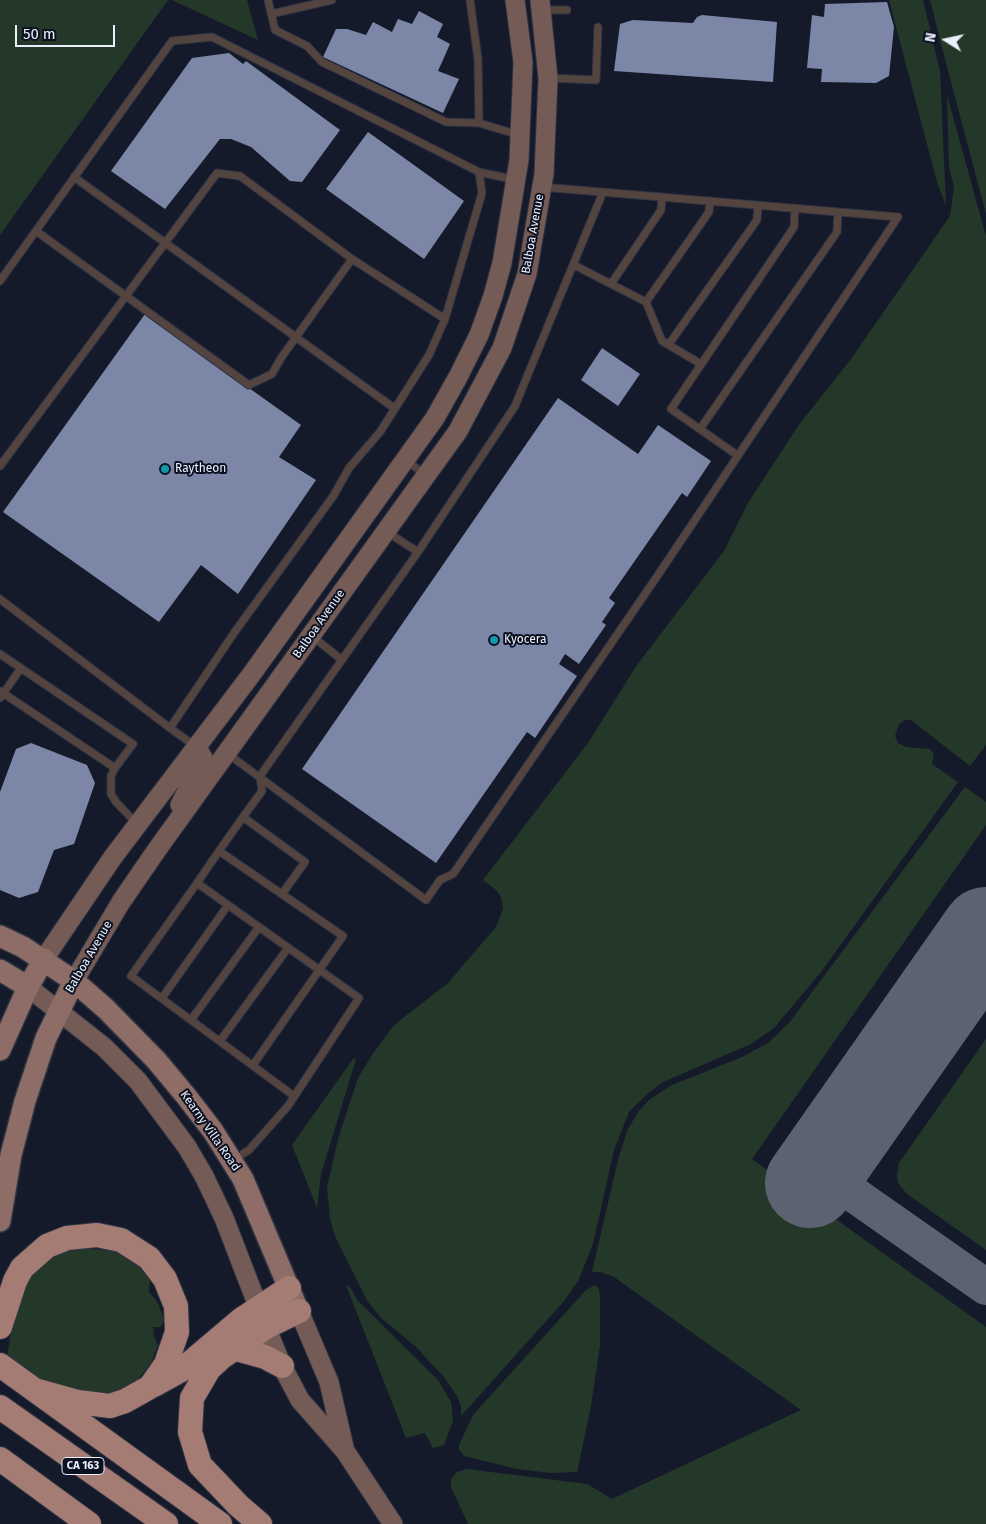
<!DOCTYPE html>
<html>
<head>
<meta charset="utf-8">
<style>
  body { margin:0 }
  #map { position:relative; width:986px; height:1524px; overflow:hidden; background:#151a2b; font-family:"Fira Sans",sans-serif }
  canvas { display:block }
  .north { position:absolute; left:921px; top:15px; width:50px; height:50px; -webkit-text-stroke:4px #0c1121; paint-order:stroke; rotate:280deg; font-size:14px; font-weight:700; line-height:20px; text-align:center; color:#eaeffb }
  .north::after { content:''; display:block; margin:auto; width:18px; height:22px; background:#eaeffb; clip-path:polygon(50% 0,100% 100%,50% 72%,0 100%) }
  .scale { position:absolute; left:15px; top:25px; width:100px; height:22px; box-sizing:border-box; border:2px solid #eaeffb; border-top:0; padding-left:6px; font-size:15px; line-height:18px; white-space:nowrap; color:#eaeffb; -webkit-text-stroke:4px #0c1121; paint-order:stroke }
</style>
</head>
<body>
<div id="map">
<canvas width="986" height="1524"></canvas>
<div class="north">N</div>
<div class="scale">50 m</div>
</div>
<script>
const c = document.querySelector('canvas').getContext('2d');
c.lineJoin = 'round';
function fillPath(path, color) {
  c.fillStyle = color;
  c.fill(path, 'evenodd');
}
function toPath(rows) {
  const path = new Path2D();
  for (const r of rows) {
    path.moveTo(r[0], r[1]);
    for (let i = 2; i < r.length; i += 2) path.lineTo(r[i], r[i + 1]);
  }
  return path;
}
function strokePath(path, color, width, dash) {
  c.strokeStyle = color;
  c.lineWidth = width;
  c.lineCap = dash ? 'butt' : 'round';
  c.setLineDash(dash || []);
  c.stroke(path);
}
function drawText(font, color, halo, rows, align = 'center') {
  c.font = font + ' "Fira Sans",sans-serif';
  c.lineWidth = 4;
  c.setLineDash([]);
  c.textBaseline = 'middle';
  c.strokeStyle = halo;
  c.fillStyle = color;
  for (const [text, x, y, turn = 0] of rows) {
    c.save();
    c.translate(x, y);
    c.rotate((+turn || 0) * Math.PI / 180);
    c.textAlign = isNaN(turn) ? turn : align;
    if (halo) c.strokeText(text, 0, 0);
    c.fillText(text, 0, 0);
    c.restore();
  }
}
const green = toPath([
  [0,0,168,0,0,235],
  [172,0,247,0,258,40],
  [889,0,923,0,940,71,946,206,937,182],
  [930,0,986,0,986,214,941,44],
  [947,95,986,236,986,745,970,766,911,720,905,720,899,724,895,736,898,743,906,747,930,749,934,754,932,764,958,782,821,972,774,1028,751,1044,663,1082,646,1095,629,1112,614,1150,593,1244,578,1281,564,1301,461,1416,461,1406,457,1396,444,1377,415,1346,381,1318,368,1302,335,1236,330,1219,327,1188,338,1139,358,1078,372,1055,394,1025,448,983,496,927,503,909,501,897,496,890,483,880,588,743,637,665,724,551,748,503,798,426,851,359,950,216,954,187,949,167],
  [965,787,986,802,986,825,752,1159,986,1327,986,1524,468,1524,451,1487,451,1479,457,1472,467,1469,587,1484,612,1499,801,1410,614,1277,601,1272,592,1272,619,1156,628,1129,638,1112,650,1099,672,1085,742,1057,768,1043,789,1023],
  [986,1039,986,1250,907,1194,898,1183,897,1174,899,1163],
  [353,1059,356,1059,321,1174,317,1208,292,1145],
  [75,1248,111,1250,136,1262,150,1278,149,1292,158,1303,164,1319,161,1327,153,1327,154,1337,158,1345,151,1363,138,1379,119,1392,99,1396,44,1382,7,1358,15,1305,29,1276,47,1256],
  [346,1285,350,1287,358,1301,438,1380,451,1402,453,1421,444,1445,433,1448,425,1433,406,1438],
  [595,1285,599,1289,600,1300,600,1345,591,1406,577,1472,551,1473,517,1469,464,1456,459,1450,459,1445,473,1415,586,1290]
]);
const taxiway = toPath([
  [819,1170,986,1287]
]);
const runway = toPath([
  [810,1183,986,932]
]);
const building = toPath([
  [887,2,894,27,889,76,876,83,821,82,822,69,807,68,812,15,824,17,825,4],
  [419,11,443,24,437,37,450,44,438,71,459,79,443,113,323,57,336,29,347,29,366,35,373,22,392,32,398,19,412,24],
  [702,15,777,22,773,82,614,71,620,24,633,20,693,23,697,17],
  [229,53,243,64,246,61,340,130,302,182,290,181,251,147,231,139,220,139,165,209,111,171,192,58],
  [368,132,464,201,424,259,326,189],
  [145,314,301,425,279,457,316,480,238,594,201,565,159,622,3,512],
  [602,348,640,374,618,406,581,380],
  [558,398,638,454,658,425,711,461,687,497,682,493,609,598,615,603,602,622,606,625,579,664,565,654,559,664,577,676,535,738,527,732,436,863,302,769],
  [31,743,87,765,95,783,74,844,54,850,38,892,19,898,0,890,0,792,16,749]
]);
const lane = toPath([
  [268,0,275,30,307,46,322,62,446,122,479,123],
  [470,0,478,59,479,123,519,135],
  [543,10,567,10],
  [271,14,332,0],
  [549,78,596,80,598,27],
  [479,172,516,180],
  [74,177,394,408],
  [36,231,249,385,272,374,281,358,352,259,445,319,429,355,380,432,349,468,334,495,234,633,170,728,195,746],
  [574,265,646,302,662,341,701,364],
  [0,281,172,41,212,37,479,172,482,193,445,319],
  [611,284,661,210,662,197],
  [646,302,709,212,710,201],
  [669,344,757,220,758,205],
  [700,429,837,232,838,212],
  [737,455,671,409,794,227,795,208],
  [405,460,425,474],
  [0,466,217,173,240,176,352,259],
  [387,532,418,552],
  [0,599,170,728],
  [313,637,342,660],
  [0,654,133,744,115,768],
  [0,691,115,768,111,776,111,794,116,802,137,824],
  [0,698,21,668],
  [228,754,426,900,440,880,453,874,658,575,898,217,542,187],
  [243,817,262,791,260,776,418,552,515,406,603,192],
  [219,851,243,817,305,862,282,894],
  [197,883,219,851,343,936,253,1065],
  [162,998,228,905],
  [191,1020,259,927],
  [220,1041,288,948],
  [233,1160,249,1150,288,1106,359,998,197,883,131,976,294,1096]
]);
const secondary = toPath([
  [180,805,203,758,198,749],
  [44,959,113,857,251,675,435,418,458,377,479,335,493,296,502,263,519,160,523,62,515,0],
  [74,981,121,902,156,851,458,431,502,348,527,274,544,174,548,78,540,0],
  [28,987,104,1047,138,1081,187,1147,204,1176,224,1218,266,1327,282,1366,300,1400,345,1451,393,1524],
  [299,1311,329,1382,344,1447]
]);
const primary = toPath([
  [0,936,23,947,74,981,106,1009,156,1060,186,1096,213,1131,243,1179,296,1305],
  [0,970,28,987],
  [0,1050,28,987,44,959],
  [0,1221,11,1155,25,1101,46,1038,74,981]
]);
const highway = toPath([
  [0,1327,15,1281,22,1268,47,1246,67,1238,97,1235,121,1240,149,1258,165,1279,176,1306,177,1332,166,1364,150,1387,125,1401,110,1406,78,1402,35,1390],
  [236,1349,265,1357,282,1366],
  [0,1365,220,1524],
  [154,1385,183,1369,242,1319,289,1288],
  [0,1407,166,1524],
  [0,1459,89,1524],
  [260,1524,238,1505,200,1465,190,1432,192,1398,209,1369,222,1357,266,1327,299,1311]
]);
const markers = [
  [165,469,5,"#0f9aa8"],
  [494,640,5,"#0f9aa8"]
];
const shields = [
  [83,1466,42]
];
const shieldNames = [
  ["CA 163",83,1466]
];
const streetNames = [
  ["Balboa Avenue",533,234,-80],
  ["Balboa Avenue",319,624,-55],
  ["Balboa Avenue",89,957,-60],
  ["Kearny Villa Road",210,1131,55]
];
const poiNames = [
  ["Raytheon",175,469],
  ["Kyocera",504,640]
];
fillPath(green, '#243829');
strokePath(taxiway, '#5c6271', 36);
strokePath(runway, '#5c6271', 90);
fillPath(building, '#7c87a7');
strokePath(lane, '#2f3444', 9);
strokePath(secondary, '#2f3444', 21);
strokePath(primary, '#2f3444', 24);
strokePath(highway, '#2f3444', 26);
strokePath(lane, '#544440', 7);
strokePath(secondary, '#745b55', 19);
strokePath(primary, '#8d6d65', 21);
strokePath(highway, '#a47c74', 24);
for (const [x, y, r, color] of markers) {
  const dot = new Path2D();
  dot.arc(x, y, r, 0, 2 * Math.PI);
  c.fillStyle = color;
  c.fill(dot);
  strokePath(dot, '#0c1121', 2);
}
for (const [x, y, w] of shields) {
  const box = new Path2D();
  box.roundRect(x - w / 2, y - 8.5, w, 17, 4);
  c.fillStyle = '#0c1121';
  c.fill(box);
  strokePath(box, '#eaeffb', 1);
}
drawText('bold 11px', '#eaeffb', null, shieldNames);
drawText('12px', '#eaeffb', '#0c1121', streetNames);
drawText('12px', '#eaeffb', '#0c1121', poiNames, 'left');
</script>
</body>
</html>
